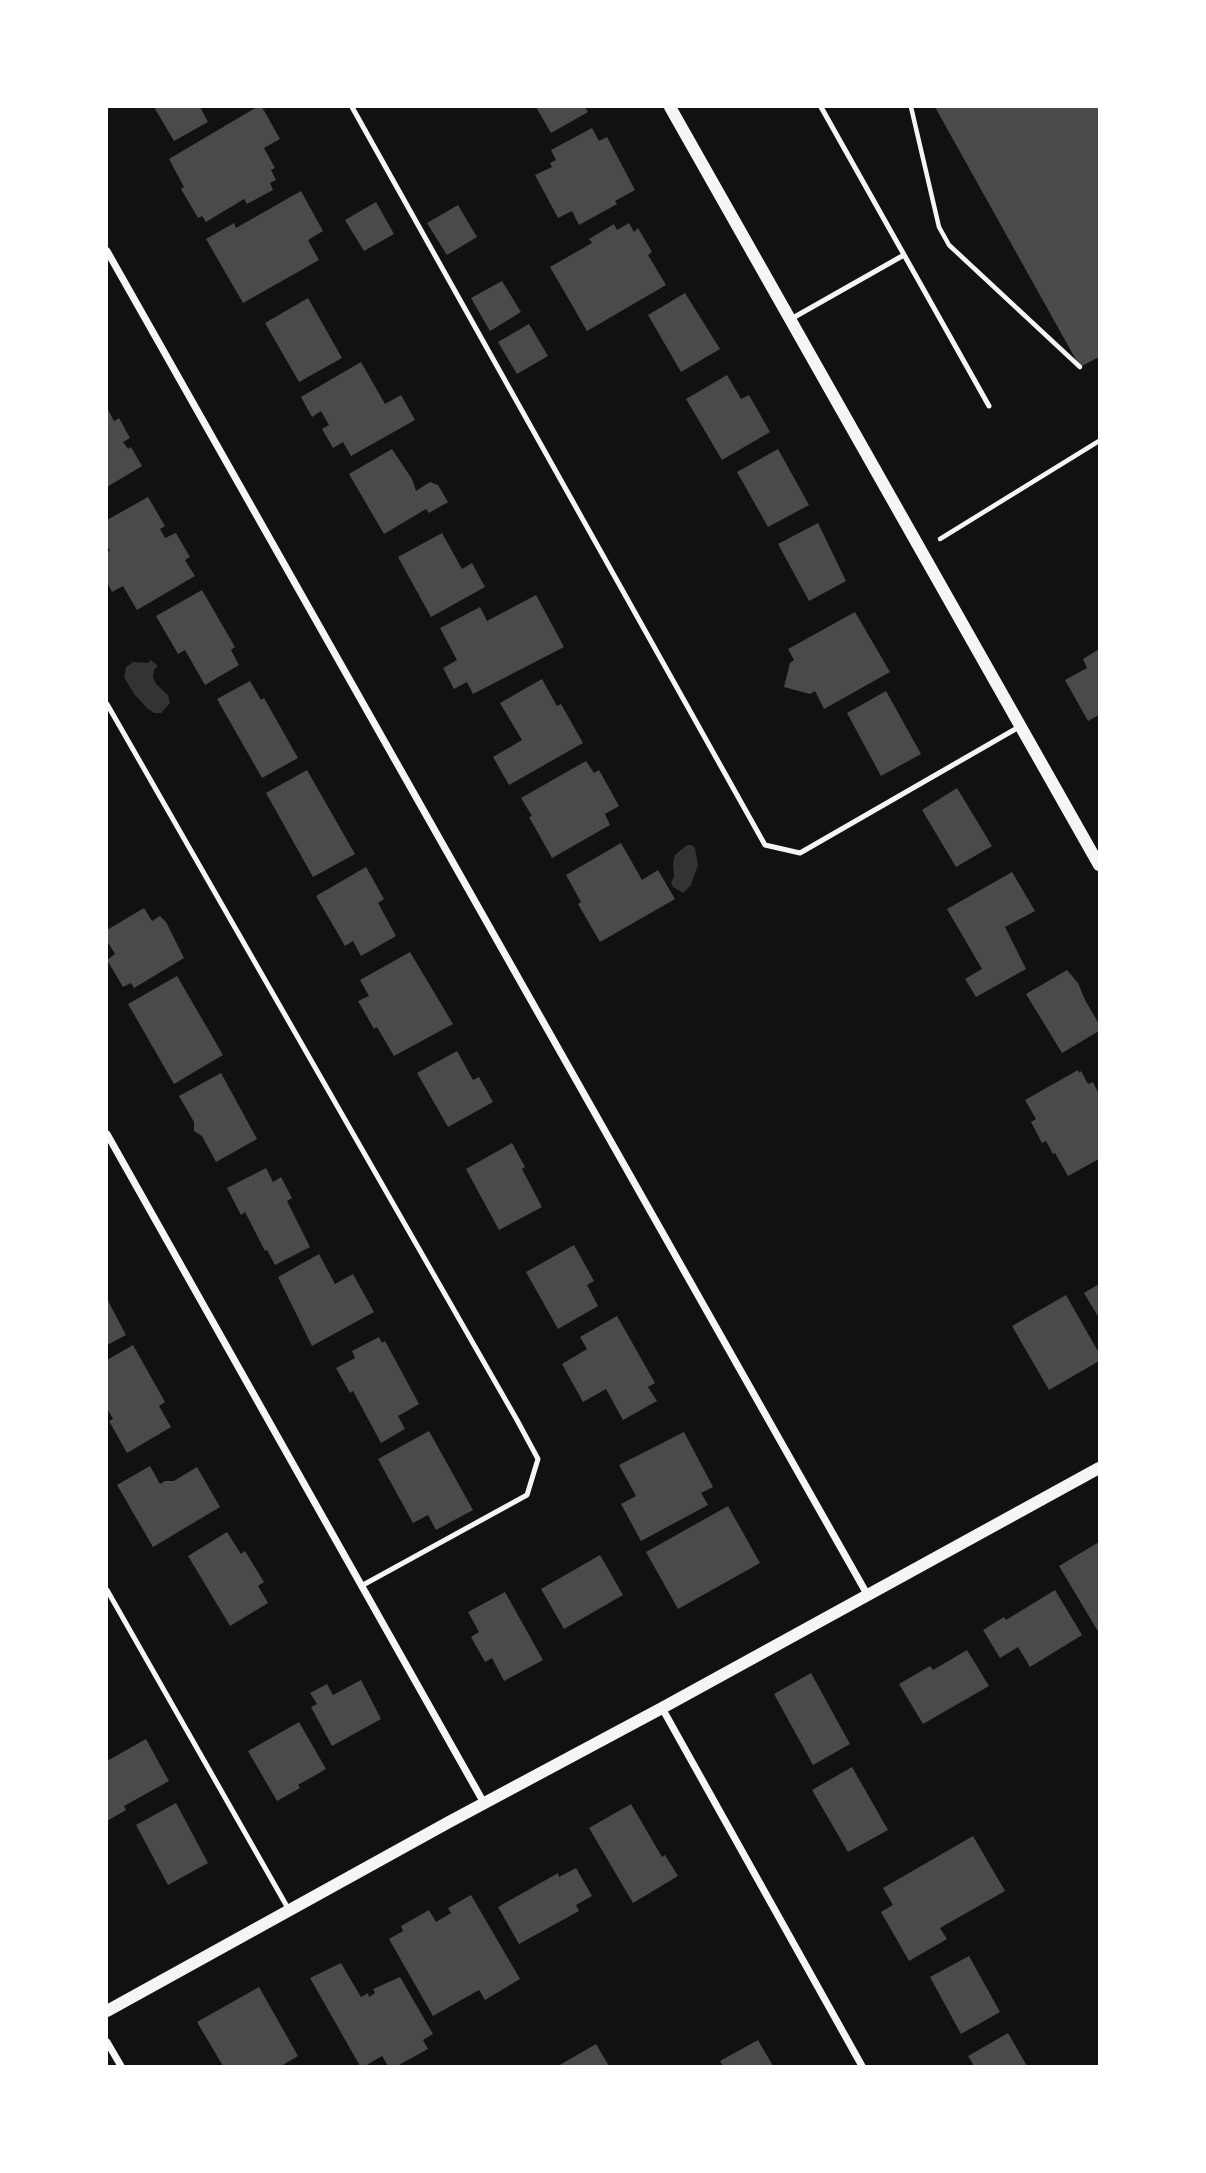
<!DOCTYPE html>
<html>
<head>
<meta charset="utf-8">
<style>
  body { margin:0 }
  #map { position:relative; width:1206px; height:2173px; overflow:hidden; background:#111; font-family:"PT Sans",sans-serif }
  canvas { display:block }
  .frame { position:absolute; inset:0; border:108px solid #fff; pointer-events:none }
</style>
</head>
<body>
<div id="map">
<canvas width="1206" height="2173"></canvas>
<div class="frame"></div>
</div>
<script>
const c = document.querySelector('canvas').getContext('2d');
c.lineJoin = 'round';
function fillPath(path, color) {
  c.fillStyle = color;
  c.fill(path, 'evenodd');
}
function toPath(rows) {
  const path = new Path2D();
  for (const r of rows) {
    path.moveTo(r[0], r[1]);
    for (let i = 2; i < r.length; i += 2) path.lineTo(r[i], r[i + 1]);
  }
  return path;
}
function strokePath(path, color, width, dash) {
  c.strokeStyle = color;
  c.lineWidth = width;
  c.lineCap = dash ? 'butt' : 'round';
  c.setLineDash(dash || []);
  c.stroke(path);
}
const water = toPath([
  [151,660,158,666,154,670,153,677,156,684,168,695,170,703,161,713,154,713,147,708,134,694,124,677,126,667,133,662,148,663],
  [687,845,692,845,695,848,698,865,691,885,683,893,673,887,671,883,674,876,673,862,675,855]
]);
const building = toPath([
  [154,107,200,107,208,122,174,141],
  [257,107,262,107,280,139,264,148,275,168,271,170,276,180,270,183,273,190,247,204,244,199,206,222,202,216,198,218,181,189,184,187,169,159],
  [536,107,585,107,588,112,551,133],
  [935,107,1099,107,1099,357,1080,367],
  [592,128,599,141,607,137,635,190,615,201,617,204,579,225,572,211,558,218,535,175,552,167,550,163,556,160,551,150],
  [301,191,323,231,308,240,319,260,243,303,206,239,234,223,236,228],
  [376,202,394,234,364,251,345,220],
  [458,205,477,237,447,255,427,223],
  [629,223,634,232,638,228,652,252,648,255,666,285,587,331,550,267,592,243,589,239,614,224,617,230],
  [502,281,521,312,490,331,471,298],
  [685,293,720,349,681,372,648,315],
  [308,298,342,358,299,382,265,323],
  [529,324,548,356,517,374,498,342],
  [361,362,385,404,401,395,415,420,351,456,343,442,333,448,322,429,329,425,321,411,312,417,301,397],
  [727,375,741,399,749,395,770,432,722,460,686,399],
  [107,408,114,421,119,418,130,438,123,442,128,449,131,447,142,466,107,487],
  [392,449,412,479,416,491,430,482,438,485,448,502,429,513,426,509,384,534,349,474],
  [778,449,809,505,768,527,737,472],
  [148,497,165,526,160,529,165,538,176,533,190,557,185,560,195,576,137,610,123,586,112,592,107,582,107,552,110,551,107,545,107,520],
  [818,523,846,581,809,601,778,544],
  [442,533,462,569,472,563,485,587,431,617,398,557],
  [202,590,235,647,231,650,239,665,205,685,185,650,178,654,156,616],
  [536,595,564,647,473,694,467,682,454,689,443,668,457,660,440,628,480,607,487,621],
  [855,612,890,672,824,709,815,691,810,694,784,687,790,663,794,660,788,649],
  [1099,649,1099,715,1088,721,1065,680,1087,668,1083,659],
  [542,679,557,706,561,704,583,743,509,785,493,757,522,740,500,703],
  [250,681,261,700,264,698,298,758,262,778,217,699],
  [886,691,921,754,881,776,847,713],
  [586,761,594,773,599,770,619,806,605,814,610,825,552,858,529,817,532,816,521,798],
  [307,770,355,854,313,877,266,793],
  [957,788,992,846,956,867,922,810],
  [621,843,642,880,658,870,675,899,600,942,578,904,581,902,566,875],
  [366,867,384,899,378,903,396,936,361,956,353,941,345,946,316,896],
  [1012,872,1035,911,1005,927,1026,969,976,997,965,979,982,969,947,909],
  [144,908,152,921,160,916,166,922,184,958,134,988,131,983,123,987,107,960,115,954,107,941,107,930],
  [410,952,453,1024,394,1056,377,1027,374,1029,358,1001,369,996,360,980],
  [1067,970,1078,983,1085,1000,1099,1024,1099,1031,1062,1053,1026,994],
  [177,976,223,1055,174,1084,128,1004],
  [457,1051,473,1080,479,1077,493,1102,448,1127,417,1073],
  [1078,1070,1079,1073,1081,1071,1088,1084,1093,1082,1099,1094,1099,1159,1068,1176,1055,1153,1053,1154,1046,1141,1042,1143,1031,1122,1036,1119,1025,1100],
  [221,1073,257,1139,216,1162,202,1136,194,1131,194,1122,179,1096],
  [512,1143,525,1167,522,1169,542,1207,499,1230,466,1169],
  [266,1168,273,1182,281,1177,292,1198,287,1201,310,1247,275,1265,267,1250,265,1251,245,1212,241,1215,227,1188],
  [574,1245,594,1281,587,1285,598,1306,558,1329,526,1272],
  [319,1254,335,1284,353,1274,374,1312,312,1346,278,1277],
  [1099,1284,1099,1318,1084,1293],
  [1066,1295,1099,1353,1099,1361,1049,1390,1012,1326],
  [107,1299,126,1335,107,1345],
  [617,1316,655,1383,648,1387,657,1401,623,1420,606,1389,583,1402,562,1364,587,1349,580,1337],
  [379,1337,382,1343,385,1341,419,1404,398,1416,405,1429,381,1443,353,1391,350,1393,336,1368,355,1358,352,1351],
  [133,1345,165,1402,159,1406,171,1427,127,1453,109,1421,113,1419,107,1408,107,1360],
  [429,1431,473,1510,436,1530,428,1515,413,1523,378,1459],
  [684,1432,713,1487,701,1493,708,1505,641,1541,621,1504,636,1496,619,1465],
  [150,1466,160,1484,165,1481,174,1481,197,1467,220,1507,153,1547,117,1485],
  [728,1506,760,1563,678,1609,646,1552],
  [227,1532,241,1554,245,1551,264,1582,258,1586,268,1603,230,1626,188,1556],
  [1099,1542,1099,1633,1059,1566],
  [600,1555,623,1595,564,1629,541,1589],
  [1055,1590,1082,1635,1030,1667,1018,1647,1000,1658,983,1630,1004,1617,1006,1620],
  [505,1592,543,1660,504,1681,492,1658,485,1662,471,1637,479,1632,468,1612],
  [967,1650,989,1686,923,1724,899,1684,930,1666,933,1670],
  [811,1673,850,1744,813,1765,774,1694],
  [361,1680,381,1719,332,1746,311,1707,317,1704,310,1693,327,1684,333,1695],
  [299,1722,326,1769,298,1785,300,1788,277,1801,248,1751],
  [146,1739,169,1781,124,1806,126,1810,107,1821,107,1761],
  [852,1767,888,1830,848,1852,812,1790],
  [176,1803,208,1863,168,1885,136,1825],
  [631,1804,662,1857,665,1855,678,1876,633,1903,589,1828],
  [973,1836,1005,1891,940,1928,947,1939,909,1961,881,1912,893,1905,883,1888],
  [576,1868,592,1896,576,1905,579,1911,519,1944,498,1907,558,1873,559,1877],
  [471,1895,520,1979,485,2000,479,1990,433,2016,389,1939,403,1931,401,1926,429,1910,436,1922,451,1913,448,1908],
  [969,1956,1000,2012,961,2034,930,1977],
  [341,1963,361,1997,368,1993,369,1997,375,1993,373,1989,400,1977,433,2034,423,2040,428,2049,397,2066,388,2066,382,2056,365,2066,360,2066,310,1978],
  [259,1987,298,2056,281,2066,223,2066,197,2022],
  [1008,2033,1027,2066,974,2066,968,2056],
  [758,2040,773,2066,723,2066,720,2061],
  [596,2044,609,2066,558,2066]
]);
const path = toPath([
  [911,107,939,227,949,245,1080,367],
  [940,539,1099,441]
]);
const service = toPath([
  [352,107,765,845,800,853,1019,727],
  [821,107,989,406],
  [791,319,904,255],
  [107,704,517,1420,538,1459,527,1495,363,1585],
  [107,1590,289,1910]
]);
const minor = toPath([
  [107,251,867,1594],
  [107,1134,484,1803],
  [662,1708,862,2066],
  [107,2042,121,2066]
]);
const tertiary = toPath([
  [670,107,1099,865],
  [107,2011,449,1822,662,1708,1099,1468]
]);
fillPath(water, '#333');
fillPath(building, '#4a4a4a');
strokePath(path, '#f5f5f5', 4.5);
strokePath(service, '#f5f5f5', 5);
strokePath(minor, '#f5f5f5', 7);
strokePath(tertiary, '#f5f5f5', 12);
</script>
</body>
</html>
